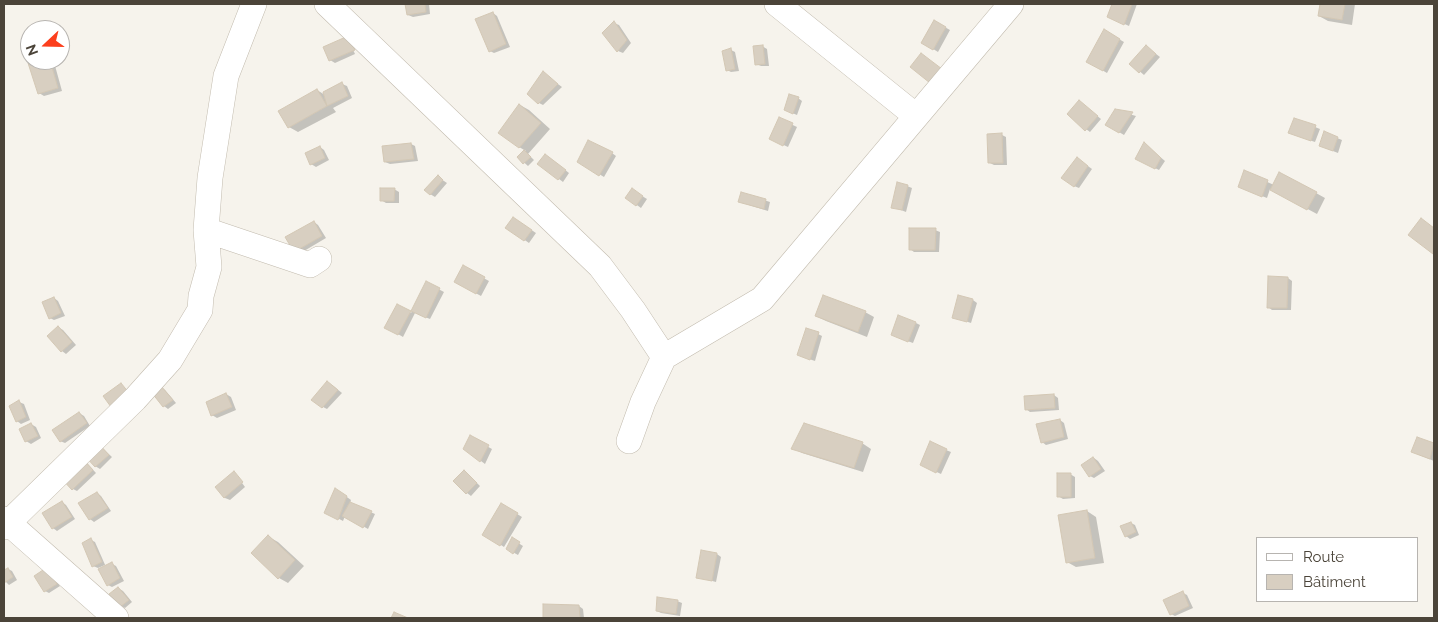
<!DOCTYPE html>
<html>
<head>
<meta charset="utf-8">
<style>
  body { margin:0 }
  #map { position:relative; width:1438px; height:622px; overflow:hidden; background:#f6f3ec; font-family:Raleway,sans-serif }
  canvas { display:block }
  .frame { position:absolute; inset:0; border:5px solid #4b4439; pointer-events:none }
  .legend { position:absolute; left:1256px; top:537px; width:162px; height:65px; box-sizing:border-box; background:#fff; border:1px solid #b7b4b0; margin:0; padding:6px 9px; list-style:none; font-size:15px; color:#4b4439 }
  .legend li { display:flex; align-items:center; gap:10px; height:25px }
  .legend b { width:25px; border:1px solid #b7b4b0 }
  .north { position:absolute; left:20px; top:20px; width:50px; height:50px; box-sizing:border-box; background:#fff; border:1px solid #b7b4b0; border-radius:50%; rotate:249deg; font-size:14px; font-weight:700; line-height:20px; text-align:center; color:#4b4439 }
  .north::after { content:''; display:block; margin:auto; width:18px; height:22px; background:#fc3f1d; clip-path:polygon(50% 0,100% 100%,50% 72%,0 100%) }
</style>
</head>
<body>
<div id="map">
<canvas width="1438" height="622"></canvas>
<div class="frame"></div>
<ul class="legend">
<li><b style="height:6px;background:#fff"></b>Route</li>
<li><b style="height:14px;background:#d8cfc1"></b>Bâtiment</li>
</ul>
<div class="north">N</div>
</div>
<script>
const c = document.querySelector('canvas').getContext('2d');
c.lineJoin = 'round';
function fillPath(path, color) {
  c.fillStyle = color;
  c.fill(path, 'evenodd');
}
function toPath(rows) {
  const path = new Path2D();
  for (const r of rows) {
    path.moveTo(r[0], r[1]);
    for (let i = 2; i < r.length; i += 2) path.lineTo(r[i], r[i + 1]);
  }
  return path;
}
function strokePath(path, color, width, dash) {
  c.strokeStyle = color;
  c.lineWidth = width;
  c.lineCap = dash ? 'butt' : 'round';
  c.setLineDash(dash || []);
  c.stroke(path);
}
const shadow = toPath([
  [406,4,429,4,430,14,413,17,408,15],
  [1113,4,1137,4,1129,26,1109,17],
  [1321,4,1355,4,1352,25,1328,21,1319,16],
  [493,13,497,16,510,47,494,53,490,51],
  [934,21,950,30,938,52,922,42],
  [614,23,619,25,631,43,623,53,618,51,604,33],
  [1105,31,1124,42,1107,73,1088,62],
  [348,37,353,40,358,52,351,39,348,39,355,54,335,63,330,60,325,47],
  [762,46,767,49,769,66,761,66,756,64],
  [1147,47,1160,57,1144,75,1131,64],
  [731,50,735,52,739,71,731,72,727,70],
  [48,60,54,62,62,91,44,96,39,93],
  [543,73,562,87,543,105,539,103],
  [342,84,347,86,352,98,333,108,336,112,298,132,289,127,317,90,325,95],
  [798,98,802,101,797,115,790,112],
  [1079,101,1101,119,1090,132,1086,129],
  [520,105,529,110,550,129,528,154,534,160,528,166,518,157,526,151,519,147],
  [1115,110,1136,116,1124,135,1107,125],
  [780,119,797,127,788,147,775,141],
  [1315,127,1320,129,1315,142,1294,135],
  [1325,133,1342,140,1338,153,1325,148],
  [1002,135,1006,137,1007,165,994,165,990,163],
  [411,144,415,146,418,161,390,164,385,162],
  [1145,144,1165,161,1159,170,1141,161],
  [320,147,324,150,329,160,316,167,311,164],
  [612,153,616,156,604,177,579,162],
  [550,158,569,173,563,182,559,179],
  [1081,161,1092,169,1079,188,1074,186],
  [1245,172,1274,185,1316,193,1325,198,1317,214,1270,189,1267,198,1244,189],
  [438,177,447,183,435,197,430,194],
  [907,186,912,188,906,212,893,207],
  [394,189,399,192,399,203,386,203,381,200],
  [637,193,647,199,641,208,627,198],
  [742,193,770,202,768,211,739,202],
  [518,221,536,233,529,243,507,228],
  [314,222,318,225,326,238,299,254,295,251],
  [1425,222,1434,229,1434,253,1409,235],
  [935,230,940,232,939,252,914,252,910,249],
  [463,267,489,281,481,296,455,282],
  [1288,278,1292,281,1291,310,1272,310,1268,307],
  [427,283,444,292,430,319,415,313,403,337,386,327,398,306,411,313],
  [54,298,58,301,65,316,54,320,50,318],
  [973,300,977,303,971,323,953,317],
  [865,312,874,317,867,337,826,321,816,316],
  [916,323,920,325,913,343,896,337],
  [58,327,63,330,76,345,66,354,62,351],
  [818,334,822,336,815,361,803,357],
  [332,385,342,393,327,409,323,407],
  [161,387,165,390,176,403,168,409,164,406,153,393],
  [226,394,231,397,236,410,217,418,212,415],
  [1054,395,1058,398,1059,410,1030,412,1026,409],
  [19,402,24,404,30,420,21,424,17,421],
  [79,413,84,416,90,426,65,443,60,441],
  [1060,420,1064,423,1068,439,1046,445,1042,442],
  [31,424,36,427,41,438,31,444,26,441],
  [470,437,492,449,485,464,465,449],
  [1417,438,1434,445,1434,461,1417,454],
  [862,443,871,449,863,472,802,453,793,448],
  [99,445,112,457,100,469,95,466],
  [946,450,951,452,941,474,926,467],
  [1094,458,1098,461,1105,471,1094,478,1090,476],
  [86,462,96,473,77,491,73,489],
  [234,472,245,487,230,500,225,498,217,487],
  [468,474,480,486,471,496,467,493],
  [1070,474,1075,477,1075,498,1063,499,1058,496],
  [340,492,351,500,350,503,375,514,368,529,345,516,343,521,326,512],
  [97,493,101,496,111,511,94,522,90,519],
  [62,502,66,505,75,519,57,531,53,528],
  [501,504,522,517,504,547,484,534],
  [1087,511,1096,517,1104,563,1076,567,1067,562],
  [1131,523,1135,525,1139,535,1130,539,1126,536],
  [269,537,278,542,304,566,288,583,279,578],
  [512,539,523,546,518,555,507,549],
  [91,540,95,542,106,567,112,564,116,566,124,581,112,587,108,585,105,565,98,568,93,566],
  [717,554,721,557,716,582,697,577],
  [8,569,12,571,17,580,9,585,4,580,4,572],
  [51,572,60,586,49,593,45,591],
  [118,588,123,591,132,602,125,608,121,606],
  [1183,593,1187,595,1193,608,1175,616,1171,614],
  [677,601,682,603,680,616,661,613,657,611],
  [544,605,579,606,583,609,584,618,544,618]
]);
const building = toPath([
  [405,4,425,4,426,12,407,15,405,4],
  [1112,4,1132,4,1124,25,1107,17,1112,4],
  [1320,4,1345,4,1342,20,1318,16,1320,4],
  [493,12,506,44,489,52,475,19,493,12],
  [934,20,946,27,933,50,921,43,934,20],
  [614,21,627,40,617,52,602,33,614,21],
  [1104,29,1120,39,1103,71,1086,62,1104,29],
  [348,36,355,50,329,61,323,47,348,36],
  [763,45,765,64,755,65,753,46,763,45],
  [1146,45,1156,54,1139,73,1129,64,1146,45],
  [731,48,735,69,726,71,722,51,731,48],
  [921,53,942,69,930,83,910,67,921,53],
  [42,60,50,60,58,88,38,94,28,63,42,60],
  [543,71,558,84,538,104,527,94,543,71],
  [342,82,348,96,327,106,323,92,342,82],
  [317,89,327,106,288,128,278,111,317,89],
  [789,94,799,97,793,114,784,110,789,94],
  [1079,100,1098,116,1085,131,1067,114,1079,100],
  [519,104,541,123,519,148,498,133,519,104],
  [1115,109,1133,112,1119,133,1105,125,1115,109],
  [779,117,793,123,783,146,769,139,779,117],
  [1294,118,1316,125,1311,141,1288,133,1294,118],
  [1324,131,1338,137,1333,151,1319,146,1324,131],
  [1002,133,1003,163,988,163,987,134,1002,133],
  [588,140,613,152,599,176,577,162,588,140],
  [1144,142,1161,158,1155,169,1135,159,1144,142],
  [411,143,414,159,384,162,382,146,411,143],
  [320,146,325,158,310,165,305,153,320,146],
  [524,150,531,157,523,164,517,157,524,150],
  [545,154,566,170,558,180,537,164,545,154],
  [1077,157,1088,166,1074,187,1061,178,1077,157],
  [1244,170,1268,180,1262,197,1238,187,1244,170],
  [1279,172,1317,192,1307,210,1270,190,1279,172],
  [438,175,443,180,430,195,424,190,438,175],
  [897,182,908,185,902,210,891,208,897,182],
  [380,188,395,188,394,201,380,201,380,188],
  [632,188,643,196,636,206,625,198,632,188],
  [741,192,766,199,764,209,738,202,741,192],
  [513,217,532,230,524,241,505,228,513,217],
  [1421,218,1434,228,1433,254,1408,235,1421,218],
  [314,221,322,236,294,252,285,237,314,221],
  [909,228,936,228,935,250,909,250,909,228],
  [463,265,485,277,476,294,454,282,463,265],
  [1268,276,1288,277,1287,308,1267,308,1268,276],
  [426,281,440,288,426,318,411,311,426,281],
  [823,295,866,311,858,332,815,316,823,295],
  [958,295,973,299,967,322,952,318,958,295],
  [54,297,61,313,49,319,42,302,54,297],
  [397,304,411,311,398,335,384,328,397,304],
  [898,315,916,322,908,342,891,335,898,315],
  [58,326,72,342,61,352,47,336,58,326],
  [806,328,819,332,810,360,797,355,806,328],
  [327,381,338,390,322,408,311,400,327,381],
  [121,383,129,393,111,407,103,396,121,383],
  [161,386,173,400,163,407,152,393,161,386],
  [226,393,232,407,211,416,206,402,226,393],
  [1054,394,1055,408,1025,410,1024,396,1054,394],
  [19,400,26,417,16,422,9,406,19,400],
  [79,412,87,423,60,442,52,430,79,412],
  [1060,419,1064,437,1041,443,1036,424,1060,419],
  [31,423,38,436,25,442,19,429,31,423],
  [804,423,863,442,854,468,791,449,804,423],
  [470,435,489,445,480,462,463,449,470,435],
  [1417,437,1434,443,1430,459,1411,452,1417,437],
  [930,441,947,449,936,473,920,465,930,441],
  [99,444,109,455,95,467,85,456,99,444],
  [1093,457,1101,469,1089,477,1081,465,1093,457],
  [82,458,93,470,72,490,61,478,82,458],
  [464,470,477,483,466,494,453,481,464,470],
  [234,471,243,482,224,498,215,487,234,471],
  [1057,473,1071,473,1071,497,1057,497,1057,473],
  [335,488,347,496,338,520,324,513,335,488],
  [97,492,108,508,89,520,78,503,97,492],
  [62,501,72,517,52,529,42,513,62,501],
  [350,502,372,511,363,528,342,516,350,502],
  [501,503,518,513,500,546,482,535,501,503],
  [1087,510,1095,558,1066,563,1058,515,1087,510],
  [1131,522,1136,532,1125,537,1120,526,1131,522],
  [268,535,295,560,278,579,251,553,268,535],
  [512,537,520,542,513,554,506,549,512,537],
  [91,538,102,562,92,567,82,543,91,538],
  [701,550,717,553,712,581,696,578,701,550],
  [112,562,120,578,107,586,98,569,112,562],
  [8,568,13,577,4,583,4,570,8,568],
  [46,568,57,584,44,592,34,576,46,568],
  [118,587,129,600,120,607,109,594,118,587],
  [1183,591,1189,606,1170,615,1163,600,1183,591],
  [657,597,678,600,676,614,656,611,657,597],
  [543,604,579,605,580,618,543,618,543,604],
  [394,612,408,618,391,618,394,612]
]);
const minor = toPath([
  [327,4,600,266,633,310,664,357,643,402,629,441],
  [777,4,916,116],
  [206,230,310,265,319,259],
  [664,357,762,299,1011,4],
  [4,519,116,618],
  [4,527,135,399,170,360,200,310,201,296,209,267,206,230,210,178,226,76,254,4]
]);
fillPath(shadow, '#0003');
fillPath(building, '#d8cfc1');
strokePath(building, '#d3c7b4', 1);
strokePath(minor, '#c2bbae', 26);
strokePath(minor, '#fff', 25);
</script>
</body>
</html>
